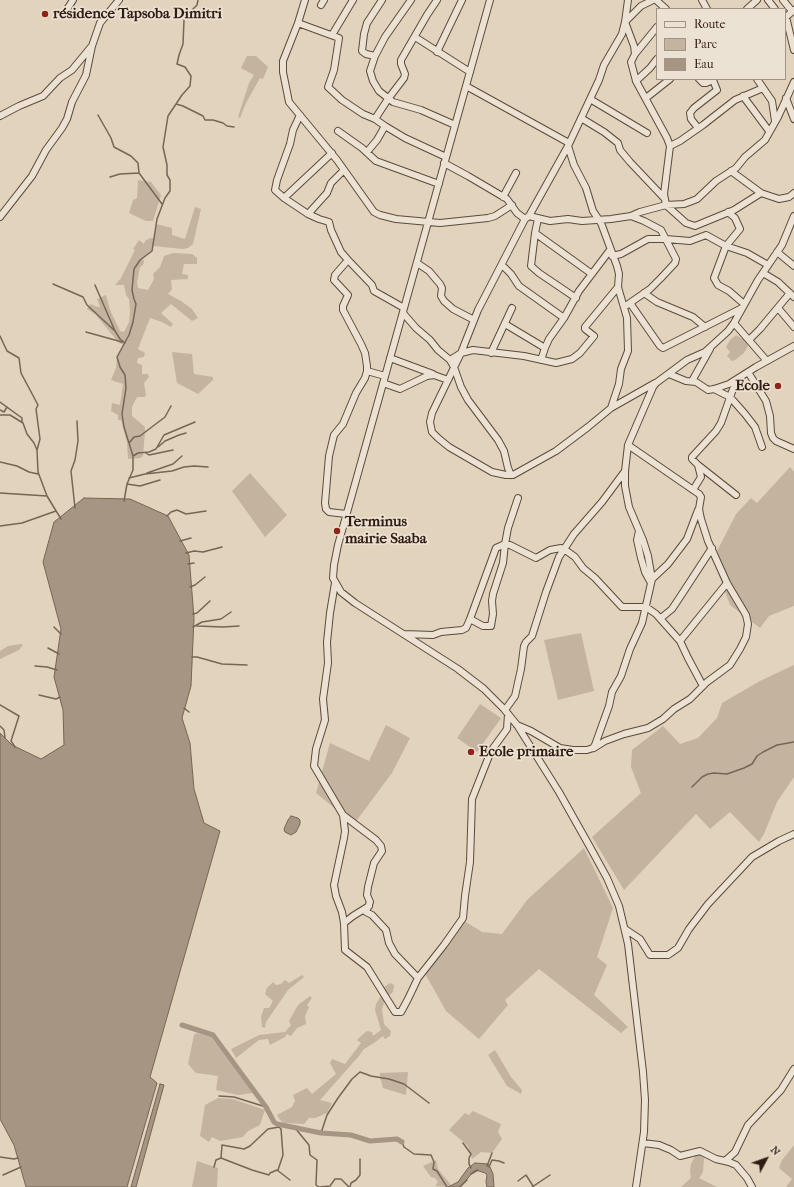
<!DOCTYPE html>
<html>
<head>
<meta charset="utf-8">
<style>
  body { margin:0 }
  #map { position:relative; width:794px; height:1187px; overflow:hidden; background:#e2d3bc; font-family:"IM FELL French Canon",serif }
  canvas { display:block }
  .legend { position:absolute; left:656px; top:8px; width:130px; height:72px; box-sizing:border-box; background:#ece2d3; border:1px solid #a19386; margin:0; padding:5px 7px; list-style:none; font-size:12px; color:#311c12 }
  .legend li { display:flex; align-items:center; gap:8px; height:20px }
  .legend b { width:20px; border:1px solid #a19386 }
  .north { position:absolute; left:746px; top:1139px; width:40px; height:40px; -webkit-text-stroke:3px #ece2d3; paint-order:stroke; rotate:49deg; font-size:11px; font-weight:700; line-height:16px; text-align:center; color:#311c12 }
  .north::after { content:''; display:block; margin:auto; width:14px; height:18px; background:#311c12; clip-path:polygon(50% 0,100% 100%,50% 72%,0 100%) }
</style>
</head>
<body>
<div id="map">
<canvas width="794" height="1187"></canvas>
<ul class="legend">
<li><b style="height:5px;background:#ece2d3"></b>Route</li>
<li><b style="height:11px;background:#c4b49f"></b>Parc</li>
<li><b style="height:11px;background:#a69582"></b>Eau</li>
</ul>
<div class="north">N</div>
</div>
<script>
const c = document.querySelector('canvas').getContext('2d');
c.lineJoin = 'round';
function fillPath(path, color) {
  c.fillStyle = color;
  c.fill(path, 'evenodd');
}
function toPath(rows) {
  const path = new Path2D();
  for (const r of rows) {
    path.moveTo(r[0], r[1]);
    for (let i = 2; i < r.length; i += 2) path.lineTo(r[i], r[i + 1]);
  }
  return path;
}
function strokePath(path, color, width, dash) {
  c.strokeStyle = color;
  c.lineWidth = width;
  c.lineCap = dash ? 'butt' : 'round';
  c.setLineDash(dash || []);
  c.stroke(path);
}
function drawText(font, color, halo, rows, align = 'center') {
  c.font = font + ' "IM FELL French Canon",serif';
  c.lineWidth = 3.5;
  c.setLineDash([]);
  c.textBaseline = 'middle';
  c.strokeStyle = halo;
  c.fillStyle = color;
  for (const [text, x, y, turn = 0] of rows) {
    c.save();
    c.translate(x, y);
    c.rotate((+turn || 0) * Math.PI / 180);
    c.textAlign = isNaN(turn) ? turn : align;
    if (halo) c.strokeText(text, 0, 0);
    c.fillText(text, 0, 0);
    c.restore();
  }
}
const green = toPath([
  [247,56,256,56,268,67,263,79,260,78,246,103,240,118,238,117,249,83,254,75,241,68],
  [138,180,151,182,161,195,153,221,146,221,129,213,133,200,137,198],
  [195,207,201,209,193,244,188,248,183,249,153,246,152,251,143,258,144,262,143,265,140,267,137,282,138,288,148,290,154,279,153,274,160,267,164,256,173,253,192,254,197,258,197,264,184,264,182,274,188,275,188,279,171,280,172,289,168,294,181,301,192,309,198,318,192,321,171,304,161,313,173,324,171,327,162,322,150,318,138,349,145,353,144,357,138,358,137,363,142,365,142,374,148,374,149,377,144,383,146,395,145,397,137,397,132,407,132,416,145,427,145,431,143,456,140,458,128,459,127,443,121,420,118,420,118,415,111,411,112,403,120,405,123,384,111,380,116,368,117,357,124,345,119,343,95,314,87,309,90,304,98,307,100,307,97,299,106,295,110,310,120,331,124,332,129,322,130,311,129,299,126,295,124,285,115,285,121,278,135,250,133,249,139,240,144,244,145,241,150,238,154,238,156,224,172,228,172,235,185,239],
  [736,335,746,341,748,346,744,353,735,360,732,361,727,356,730,352,726,347,730,340],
  [172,352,192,354,194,374,213,377,213,380,198,394,177,383],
  [790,467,794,472,794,606,769,616,760,628,730,605,713,559,736,514,751,498,757,503],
  [250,473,287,515,265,537,232,491],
  [581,633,594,691,558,700,544,640],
  [21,644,23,645,19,650,0,659,0,651,8,646],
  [794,665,794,777,777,802,764,834,759,842,730,812,710,829,696,814,624,890,592,837,641,793,631,767,632,750,663,726,680,744,698,738,717,718,722,703,760,681],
  [480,704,501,718,477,752,457,738],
  [386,725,410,738,392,773,354,824,316,793,330,743,369,761],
  [584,848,613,908,597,957,607,965,594,995,628,1027,621,1033,539,969,505,1000,508,1005,479,1039,446,1011,423,970,461,919,482,932,502,934,527,900],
  [302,975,304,977,288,990,266,1022,265,1028,262,1027,261,1017,264,1008,269,1008,273,1001,265,994,267,988,273,982,276,985,281,984,285,980,289,983],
  [390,983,394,985,393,992,385,999,382,1009,384,1024,391,1031,390,1036,385,1039,383,1036,374,1043,364,1049,359,1056,320,1100,332,1103,327,1113,315,1118,309,1118,304,1124,284,1123,280,1120,277,1115,292,1107,295,1101,293,1095,307,1088,312,1094,336,1074,330,1063,332,1059,345,1064,361,1043,357,1040,362,1035,367,1031,372,1032,373,1036,381,1030,375,1010,376,1004,382,994,383,988],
  [310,996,312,998,307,1005,309,1007,305,1016,306,1024,297,1028,291,1036,287,1034,285,1037,270,1045,268,1039,259,1040,236,1058,231,1049,259,1035,285,1032,291,1025,289,1021,298,1005],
  [197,1033,211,1037,253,1093,238,1095,216,1090,218,1076,196,1073,188,1064,194,1035],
  [495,1050,511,1077,522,1090,521,1094,507,1086,488,1055],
  [408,1072,406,1095,383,1088,380,1077,380,1073],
  [218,1098,233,1099,265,1110,260,1125,248,1131,243,1137,220,1141,212,1137,209,1142,200,1136,205,1105],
  [473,1111,501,1124,498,1132,502,1139,492,1153,481,1152,472,1159,468,1146,449,1130,465,1113,469,1115],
  [794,1145,794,1187,786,1187,792,1179,779,1168,782,1160],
  [699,1154,703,1155,704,1158,703,1172,699,1178,717,1187,681,1187,691,1178,690,1171,691,1164,696,1155],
  [436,1160,438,1169,451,1185,448,1187,435,1186,438,1182,435,1178,431,1177,423,1166],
  [197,1161,218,1168,217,1187,192,1187]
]);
const water = toPath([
  [84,498,130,499,168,516,189,555,194,618,191,686,182,718,190,743,194,789,204,823,220,831,150,1077,157,1083,127,1187,26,1187,14,1145,0,1119,0,733,12,745,41,759,64,745,63,710,54,677,61,629,43,562,54,522,84,498],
  [291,816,298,818,300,820,300,824,296,832,291,835,285,832,284,829,288,820,291,816],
  [160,1084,164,1085,136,1187,131,1187,160,1084],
  [475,1163,488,1164,490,1167,493,1174,494,1187,487,1187,486,1182,487,1175,485,1173,476,1170,473,1172,463,1184,459,1187,448,1187,458,1182,468,1168,475,1163]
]);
const stream = toPath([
  [176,104,183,106,203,116,205,120,213,120,223,123,227,126,234,127],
  [98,115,111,138,114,147,131,156,138,163,139,173,162,204],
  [110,177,120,174,139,173],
  [53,284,83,297,87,305,115,331],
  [95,285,115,331,120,339,125,343],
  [86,332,122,342],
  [0,336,7,351,19,358,21,373,38,405,36,409,40,439,37,450,38,472,47,496,61,519],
  [0,402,22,418,22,422],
  [0,410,4,412,7,407],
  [0,415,10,415,23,423,27,434,34,443,37,450],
  [130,442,134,437,140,436,165,417,171,406],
  [158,447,165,441,179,435,186,433],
  [146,453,149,455,173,450],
  [133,456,138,453,149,452,156,449,164,435,195,422],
  [0,462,17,466,29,472,38,474],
  [147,473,173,464,182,456],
  [129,478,145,474,172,471,184,467,194,466,208,467],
  [127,484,140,486,160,480],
  [0,493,47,496],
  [124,501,127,484,133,470,133,456,124,427,122,414,126,388,125,375,120,367,117,357,129,335,133,322,136,304,134,299,132,290,134,269,140,260,152,251,157,219,165,198,170,191,170,180,167,175,167,165,163,147,168,116,182,95,190,86,191,76,185,67,177,64,179,55,183,44,184,20,188,14,197,5,198,0],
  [75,508,71,471,75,460,78,441,77,421],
  [167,516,171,512,177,510,186,514,206,511],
  [0,526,22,523,56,511],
  [180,541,191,538],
  [186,553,194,551,203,552,222,547],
  [188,564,194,563],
  [190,587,195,585,205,577],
  [193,614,197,613,210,601],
  [197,626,223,627,239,626],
  [54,627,61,634],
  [193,627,202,622,221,619,231,612],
  [48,648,59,654],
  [192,657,197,657,222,664,247,665],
  [35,666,47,667,57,670],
  [39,695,56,699,60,697],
  [0,705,19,716,11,741,15,747],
  [184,708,189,712],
  [0,726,4,730,5,738],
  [692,787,702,777,708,774,714,773,727,774,744,768,752,764,757,756,763,752,777,745,794,742],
  [219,1096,234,1097,266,1107],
  [281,1125,279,1127,268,1129,250,1146,244,1149,222,1145,221,1158,252,1170,269,1175,270,1173,277,1170,290,1180],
  [295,1128,309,1145,310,1155,317,1160,316,1185,319,1187],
  [321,1133,327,1115,338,1098,352,1079,360,1072,371,1076,389,1079,404,1084,429,1103],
  [402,1142,404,1147,414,1154,431,1155,434,1162,433,1169,437,1171,447,1187],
  [463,1143,471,1154,469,1158,469,1164,471,1168],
  [0,1157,14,1159,18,1158],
  [487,1166,492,1153],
  [214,1167,216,1160,221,1158],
  [489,1167,492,1160,499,1161,504,1163],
  [278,1170,283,1155,281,1129,279,1127],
  [471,1174,478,1170],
  [3,1175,21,1167],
  [518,1181,526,1175,533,1186],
  [319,1187,330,1186,335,1179,341,1179,349,1187],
  [350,1187,351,1183,356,1180,360,1175,360,1159],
  [460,1187,467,1180],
  [532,1187,550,1175]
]);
const canal = toPath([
  [182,1025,213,1035,266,1107,274,1122,277,1124,321,1133,351,1135,370,1141,397,1139,402,1142]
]);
const minor = toPath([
  [305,0,298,23,283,61,283,72,289,102,337,160,374,212,380,215,396,219,440,223,488,218,495,216,512,205],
  [411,0,385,37,375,56,370,71,373,81,379,91,393,102,421,110,455,125],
  [490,0,338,545,334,565,333,578,341,592,355,603,458,669,484,689,504,709,517,725,559,792,590,847,607,878,619,906,628,944,643,1072,645,1100,644,1132,636,1187],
  [653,0,641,6,625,22,634,46,635,54,631,62,636,81,667,138,670,146,664,194,666,205,686,223,695,226,734,210,761,193,779,199,789,197,794,193],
  [656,0,666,9],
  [702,0,707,9],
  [768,0,775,9],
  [783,0,792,11],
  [321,5,324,0],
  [747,9,757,0],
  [794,10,786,17,794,50],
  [64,14,73,0],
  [298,23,339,38,334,70,328,87,342,100,363,114,375,119,385,126,377,140,367,152],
  [332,35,353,0],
  [415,37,470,72],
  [437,52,462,0],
  [635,54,657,27],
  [375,56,366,54,362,51,364,34,367,23,382,0],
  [757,79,772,101,775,121],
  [636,81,650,68,657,59],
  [466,86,569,143],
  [743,96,769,131],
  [646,98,670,79],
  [786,98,794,119],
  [590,99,647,133],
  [300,115,293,130,290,144,277,180,275,190,284,198,308,214,319,219,329,222,331,230,341,252,348,260,335,275,334,280,348,295,343,306,343,310,361,344,365,353,367,366,367,371,365,378,356,393,343,424,334,435,329,456,325,503,326,509,329,512,346,514],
  [0,116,19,106,43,96,60,78,72,70,91,47],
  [581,118,604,132,618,143,620,150,630,162,665,199],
  [375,119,388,99,404,78,405,74,401,64,401,60,427,15,437,0],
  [385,126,405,138,446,157],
  [698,128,691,119,690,113,694,108,717,90,713,80,706,83,703,83,699,79],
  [338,131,362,148,376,161,439,184],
  [670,146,680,141,703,125,735,100,763,88],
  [444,163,468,176,507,199,517,213,525,219],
  [731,171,761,193],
  [503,197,516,173],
  [284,198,332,153],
  [728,212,735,218,740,229,726,246,714,278,718,285,729,291,744,304],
  [308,214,327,193,331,183,344,170],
  [529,216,550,221,568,219,582,221,611,219,631,216,640,212,666,205,684,204,692,201,697,199,716,181,736,168,745,157,765,140,778,117,794,82],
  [0,217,32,176,46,150,62,128,67,119,72,102,86,75,92,46,100,23,119,0],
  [538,219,535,233,592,274],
  [535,233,531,266,539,273,576,298],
  [777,252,794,266],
  [612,256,621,254,648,239,666,239,690,241,706,235,726,246,747,253,768,265],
  [348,260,372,285,374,291,404,308],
  [417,263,429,271,440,284,442,288,441,296,444,301,453,309,474,320],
  [502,265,511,274,519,286,564,318],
  [763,273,778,282,794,297],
  [644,293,657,302,693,317,705,327],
  [630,303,660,346,663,348,742,308],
  [627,305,650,289,661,278,675,263,676,259,661,230,644,221,631,216],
  [778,308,794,327],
  [403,313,416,328,430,340,438,350,450,360,454,367,461,387,468,400,498,440,504,451,508,468,511,475],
  [734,323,767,361],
  [505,324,545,348],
  [749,340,760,329,790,293],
  [491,353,512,308],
  [390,358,433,374],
  [450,360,461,353,473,350,524,356,556,363,572,359,580,353,594,336,585,329,585,327,618,287],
  [541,360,545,348,549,339,564,318,579,291,610,250],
  [367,371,385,376],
  [748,372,766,401,770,416,771,433,773,438,776,441,794,449],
  [669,374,686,381,696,382,708,390,714,389,729,384,756,367,794,346],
  [448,380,432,413,430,422,432,432,438,438,449,447,492,472,506,475,513,475,556,451,588,427,611,408,619,384,621,369,628,351,627,318,618,287,619,274,617,266,601,223,593,211,586,188,574,165,568,146],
  [692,381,710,349],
  [383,383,400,389,427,376,434,375,448,380,461,353,478,310,525,219,529,216,568,146,599,80,604,65,622,34,625,22,628,0],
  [714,389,730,397,745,414,755,427,762,447],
  [611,408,655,383],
  [698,465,736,495],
  [693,490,701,477,698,465,692,459,692,457,716,431,721,423,733,389,741,379],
  [639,531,637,540,641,558,645,572,651,583],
  [652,579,668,564,687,539,698,510],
  [335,583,330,613,327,642,328,663,323,699,325,720,316,749,314,766,343,815,376,840,381,846,382,851,374,863,368,887,367,895,370,902,366,912,372,915,386,930,389,943,395,954,418,978,444,945,463,918,465,896,470,862,472,799,491,751,507,729,508,714],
  [661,618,672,609,680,597,712,548],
  [470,619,496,548,505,544,510,545,536,558,550,550,561,548,564,549,575,557,583,568,595,578,622,607,646,607,656,614,680,641,688,658,703,686],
  [404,634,433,635,441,632,462,630,466,628,470,619,483,626,491,626,493,614,492,601,493,594,503,563,505,544,508,528,518,498],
  [680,641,727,583],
  [505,710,515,696,521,669,524,646,526,642,532,636,546,592,559,557,574,534,602,502,625,471],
  [517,725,531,731,560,748,573,750,587,750,593,748,595,745,609,706,612,692,621,676,630,649,642,623,652,579,648,556,643,540,629,507,625,486,625,471,628,445,653,387,656,383,687,360,705,352,728,331,734,323,758,280,782,245,794,216],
  [594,748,605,741,624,734,648,728,663,719,674,709,690,699,707,682,730,665,740,649,746,637,748,624,746,615,727,583,708,541,701,519,699,509,701,497,699,494,628,445],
  [343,815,345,831,344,838,334,885,336,896,342,912,344,923,345,950,367,967,395,1012,401,1012,408,999,418,978],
  [344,923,353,916,369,906],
  [625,929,640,939,650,955,668,955,678,948,689,929,708,904,752,857,779,841,794,834],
  [643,1143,659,1145,671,1150,680,1156,700,1151,716,1159,729,1162,736,1165,747,1178,752,1187],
  [725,1161,735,1152,748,1125,781,1090,794,1069]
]);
const markers = [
  [45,14,4,"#8f2418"],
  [778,386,4,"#8f2418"],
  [337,531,4,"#8f2418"],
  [471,752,4,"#8f2418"]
];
const poiNames = [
  ["résidence Tapsoba Dimitri",53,14],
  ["Ecole",770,386,"right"],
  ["Terminus",345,522],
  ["mairie Saaba",345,539],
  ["Ecole primaire",479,752]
];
fillPath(green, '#c4b49f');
fillPath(water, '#a69582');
strokePath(water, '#776555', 1);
strokePath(stream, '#776555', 1.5);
strokePath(canal, '#a69582', 5);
strokePath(minor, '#5d4a3c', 8);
strokePath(minor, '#ece2d3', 6);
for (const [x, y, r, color] of markers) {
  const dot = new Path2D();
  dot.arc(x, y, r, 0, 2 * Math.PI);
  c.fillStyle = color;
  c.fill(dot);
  strokePath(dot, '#ece2d3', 1.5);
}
drawText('bold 15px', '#311c12', '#ece2d3', poiNames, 'left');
</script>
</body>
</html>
